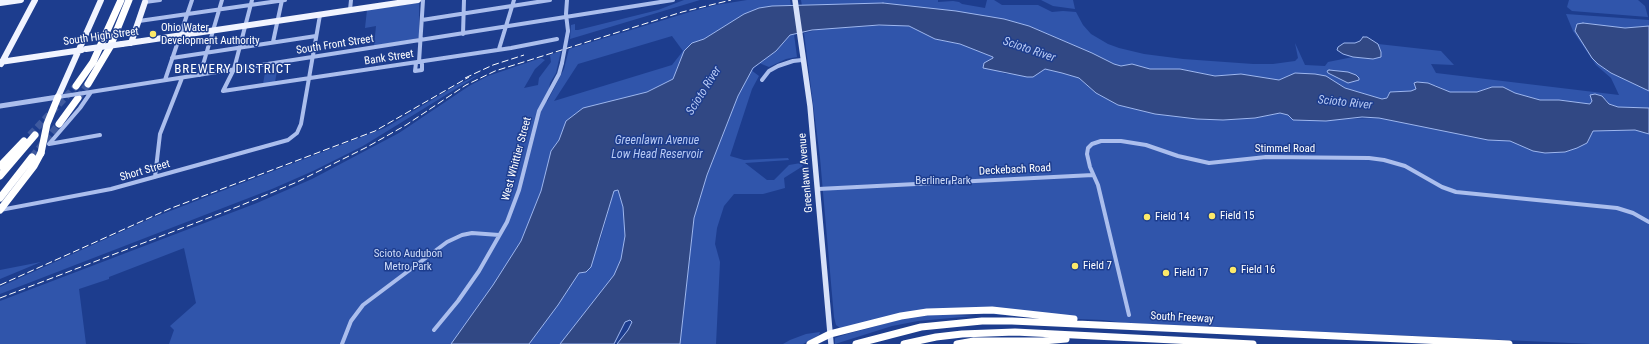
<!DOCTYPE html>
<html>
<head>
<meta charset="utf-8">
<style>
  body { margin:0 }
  canvas { display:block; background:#1d3d8e }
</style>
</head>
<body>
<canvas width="1649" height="344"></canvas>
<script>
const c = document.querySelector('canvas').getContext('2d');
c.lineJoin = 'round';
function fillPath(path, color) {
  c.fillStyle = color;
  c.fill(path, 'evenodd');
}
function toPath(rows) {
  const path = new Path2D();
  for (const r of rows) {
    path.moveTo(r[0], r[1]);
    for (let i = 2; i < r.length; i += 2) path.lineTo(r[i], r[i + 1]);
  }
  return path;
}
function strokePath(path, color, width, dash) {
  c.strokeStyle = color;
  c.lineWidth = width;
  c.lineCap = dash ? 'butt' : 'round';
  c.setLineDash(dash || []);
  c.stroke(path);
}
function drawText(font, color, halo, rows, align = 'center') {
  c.font = font + ' "Roboto Condensed",sans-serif';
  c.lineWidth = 3;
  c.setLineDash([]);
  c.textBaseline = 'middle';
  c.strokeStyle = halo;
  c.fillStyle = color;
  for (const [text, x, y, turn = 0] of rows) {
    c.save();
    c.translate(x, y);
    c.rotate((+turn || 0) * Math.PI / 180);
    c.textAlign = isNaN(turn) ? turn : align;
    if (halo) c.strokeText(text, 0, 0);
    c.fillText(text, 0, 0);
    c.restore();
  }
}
const green = toPath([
  [684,0,700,0,570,39,571,25,575,24,575,30,578,30,658,10],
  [747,0,790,0,791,6,772,6,759,8,744,14,704,39,692,43,684,51,673,79,647,92,583,108,566,121,559,140,551,151,541,191,521,241,493,285,451,344,169,344,174,330,170,326,196,303,184,248,109,277,109,279,79,289,86,344,0,344,0,301,257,203,312,179,399,133,469,86,488,76,541,58,545,60,535,69,524,88,538,85,539,78,551,62,550,55,561,51,556,73,550,83,547,102,564,69,569,49,693,11,716,5],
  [672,36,683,51,672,65,554,101,578,64],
  [801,0,938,0,938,2,953,1,959,2,962,4,985,8,987,0,994,0,1002,5,1038,5,1052,12,1063,11,1076,12,1083,25,1091,34,1108,44,1119,48,1144,54,1183,59,1253,64,1273,64,1295,61,1298,58,1295,43,1305,65,1325,66,1328,62,1353,57,1373,59,1381,52,1378,44,1441,51,1454,65,1431,64,1436,73,1619,95,1611,78,1596,65,1573,31,1566,14,1649,20,1649,26,1625,28,1583,23,1575,31,1592,58,1598,64,1611,73,1649,91,1649,108,1618,107,1609,104,1606,99,1592,101,1590,104,1559,100,1540,100,1515,93,1503,87,1492,87,1477,92,1450,92,1435,85,1412,91,1390,92,1386,98,1382,99,1345,88,1334,81,1288,76,1279,80,1241,74,1215,76,1180,69,1150,69,1132,64,1121,66,1114,64,1092,53,1029,26,1004,19,883,3,802,6],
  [1041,0,1073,0,1075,9,1053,6],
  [1569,0,1638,0,1645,6,1648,17,1572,11,1567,7],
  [419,3,419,38,374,46,376,26,365,28,367,10],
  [893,25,909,26,935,39,960,44,993,57,1000,72,1006,74,1036,75,1045,69,1062,73,1079,78,1096,93,1118,105,1155,114,1197,119,1223,120,1255,118,1280,113,1288,115,1293,120,1379,118,1488,140,1510,141,1533,151,1565,152,1587,142,1592,131,1635,130,1649,134,1649,344,1593,344,1125,323,1103,320,1027,317,944,310,840,328,836,325,834,317,820,158,804,33,825,28],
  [794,34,797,57,786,59,769,67,759,63,776,51,790,35],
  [278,65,275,82,263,84,266,67],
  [751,70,759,76,752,89,730,156,744,160,788,158,789,160,745,163,767,180,774,180,789,165,801,163,803,166,784,178,785,188,763,194,734,194,724,206,717,228,715,244,720,262,716,344,680,344,694,218,707,175,738,96],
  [480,74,363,146,313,171,272,189,0,294,0,287,152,218,385,128,457,85],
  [618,190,623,207,625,236,621,259,614,275,560,344,529,344,558,305,579,273,586,272,600,241,614,191],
  [41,262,0,279,0,270],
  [935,314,973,316,918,321,892,326,835,344,835,338,847,334,910,317],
  [820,332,819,335,803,344,783,344,790,340,806,334]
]);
const water = toPath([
  [883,3,956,11,1004,19,1029,26,1092,53,1114,64,1121,66,1132,64,1150,69,1180,69,1215,76,1241,74,1279,80,1295,73,1315,74,1326,76,1345,88,1382,99,1387,98,1390,92,1411,91,1416,89,1414,83,1417,82,1428,83,1450,92,1477,92,1492,87,1503,87,1515,93,1540,100,1559,100,1590,104,1592,101,1590,95,1595,94,1602,96,1609,104,1618,107,1649,108,1649,134,1635,130,1593,131,1587,143,1577,148,1565,152,1545,153,1533,151,1510,141,1488,140,1379,118,1362,117,1326,121,1293,120,1288,115,1280,113,1255,118,1223,120,1197,119,1155,114,1118,105,1096,93,1079,78,1062,73,1045,69,1033,77,1027,77,983,68,984,63,993,58,993,57,960,44,935,39,909,26,879,25,812,30,790,35,776,51,753,68,738,96,707,175,694,218,680,344,617,344,628,330,632,322,630,320,625,322,614,344,560,344,614,275,621,259,625,236,623,207,618,190,614,191,591,267,586,272,579,273,558,305,529,344,451,344,493,285,521,241,541,191,551,151,559,140,566,121,583,108,647,92,673,79,684,51,692,43,704,39,744,14,759,8,772,6,883,3],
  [1583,23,1625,28,1649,26,1649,91,1611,73,1598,64,1592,58,1575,31,1577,24,1583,23],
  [1363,37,1367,37,1378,44,1381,52,1381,57,1373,59,1353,57,1343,54,1337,50,1338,47,1344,43,1355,43,1360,41,1363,37],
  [1329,70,1348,72,1356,75,1359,78,1359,80,1348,83,1328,73,1327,71,1329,70]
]);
const motorwayTunnel = toPath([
  [78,98,88,84],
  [30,135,76,86],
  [32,157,59,124]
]);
const minor = toPath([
  [567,0,566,14,568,31],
  [145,2,160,0],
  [350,10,351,0],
  [422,20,550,0],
  [139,21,285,0],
  [463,34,464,0],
  [273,42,282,0],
  [499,49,514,0],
  [172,58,316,36],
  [419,62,423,0],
  [416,63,415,71,422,70,422,62],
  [200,75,222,0],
  [165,80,192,0],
  [762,80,769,71,778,66,793,61,802,60],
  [223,91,511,48,557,39],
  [223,91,234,69,252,0],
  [84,93,673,0],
  [49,144,80,108,91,92],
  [49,144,100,135],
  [155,177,160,134,182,78],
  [818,189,1093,175],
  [0,210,111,189,288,140,297,133,301,124,320,15],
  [1129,315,1098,185,1090,167,1087,154,1088,148,1092,144,1101,141,1121,141,1146,145,1178,156,1209,163,1266,157,1369,158,1384,160,1405,166,1442,187,1456,192,1617,208,1633,213,1649,222],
  [434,330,458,301,479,271,507,222,519,190,539,111,559,74,562,63],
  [342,344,351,321,363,305,447,242,462,235,472,233,499,235]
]);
const tertiary = toPath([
  [0,106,58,97]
]);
const secondary = toPath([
  [795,0,810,106,831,344]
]);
const primary = toPath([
  [0,3,21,0],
  [131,43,145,2],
  [122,44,418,0],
  [0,62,82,50],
  [1,64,35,0],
  [58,97,101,0]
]);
const motorway = toPath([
  [88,84,110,47,129,0],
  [76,86,93,62,121,0],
  [59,124,78,98],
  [0,166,24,141],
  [0,176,35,135],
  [0,198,32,157],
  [0,210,34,166,41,153],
  [810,344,830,334,901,316,927,312,992,310,1074,319],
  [856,344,921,327,982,321,1012,321,1509,344],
  [904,344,936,337,962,334,1015,332,1253,344],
  [957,344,974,341,1043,341,1066,339]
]);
const rail = toPath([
  [465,78,493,65,524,55],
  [0,285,169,209,375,131,469,77],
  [0,298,237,207,297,182,367,147,406,125,466,85,495,71,682,12,731,0]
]);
const minorBridge = toPath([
  [562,63,568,31],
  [58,97,84,93]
]);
const primaryBridge = toPath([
  [86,49,122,44]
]);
const motorwayBridge = toPath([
  [41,153,47,124,58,97]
]);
const markers = [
  [153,34,4,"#fce969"],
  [1212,216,4,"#fce969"],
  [1147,217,4,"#fce969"],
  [1075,266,4,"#fce969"],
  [1233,270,4,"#fce969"],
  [1166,273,4,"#fce969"]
];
const poiNames = [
  ["Ohio Water",161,28],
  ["Development Authority",161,41],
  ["Field 15",1220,216],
  ["Field 14",1155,217],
  ["Field 7",1083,266],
  ["Field 16",1241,270],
  ["Field 17",1174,273]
];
const streetNames = [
  ["South High Street",101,37,-8],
  ["South Front Street",335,45,-9],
  ["Bank Street",389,58,-9],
  ["Stimmel Road",1285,149],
  ["West Whittier Street",517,159,-75],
  ["Deckebach Road",1015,170,-3],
  ["Short Street",145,171,-16],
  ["Greenlawn Avenue",806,173,-95],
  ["South Freeway",1182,318,3]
];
const parkNames = [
  ["Berliner Park",943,181],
  ["Scioto Audubon",408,254],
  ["Metro Park",408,267]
];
const waterNames = [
  ["Scioto River",1029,50,19],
  ["Scioto River",704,91,-58],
  ["Scioto River",1345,103,6],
  ["Greenlawn Avenue",657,141],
  ["Low Head Reservoir",657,155]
];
const quarterNames = [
  ["BREWERY DISTRICT",233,70]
];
fillPath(green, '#3055ab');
fillPath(water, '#314884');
strokePath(water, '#9eb7ef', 1);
strokePath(motorwayTunnel, '#3f5a9f', 7, [7, 3.5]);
strokePath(minor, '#abbeed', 4);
strokePath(tertiary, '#abbeed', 5);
strokePath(secondary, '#d7e1f9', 5.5);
strokePath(primary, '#f1f4ff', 6);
strokePath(motorway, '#fff', 7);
strokePath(rail, '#fff', 1, [7, 3]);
strokePath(minorBridge, '#abbeed', 4);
strokePath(primaryBridge, '#f1f4ff', 6);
strokePath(motorwayBridge, '#fff', 7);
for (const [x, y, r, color] of markers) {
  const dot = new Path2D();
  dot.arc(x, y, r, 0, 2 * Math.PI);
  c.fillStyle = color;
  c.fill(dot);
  strokePath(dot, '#1d3d8e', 1.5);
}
drawText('11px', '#fff', '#1d3d8e', poiNames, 'left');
drawText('11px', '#fff', '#1d3d8e', streetNames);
drawText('11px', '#d0ddf9', '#1d3d8e', parkNames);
drawText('italic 12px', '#b7c9f4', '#1d3d8e', waterNames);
c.letterSpacing = '1px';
drawText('13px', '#fff', '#1d3d8e', quarterNames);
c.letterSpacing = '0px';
</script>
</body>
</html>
